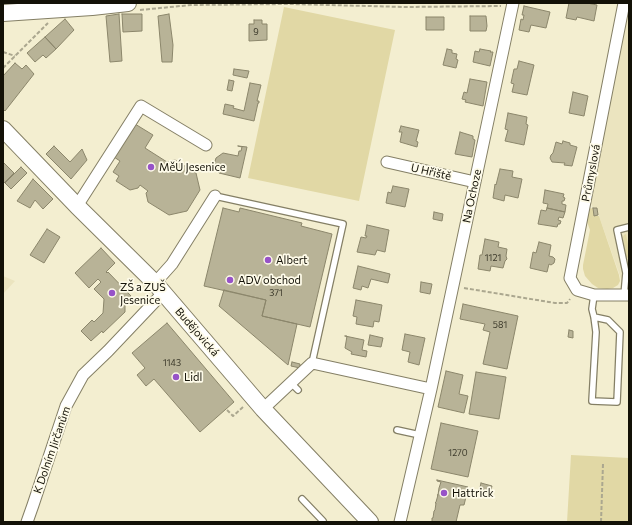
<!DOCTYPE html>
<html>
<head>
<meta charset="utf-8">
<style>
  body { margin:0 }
  #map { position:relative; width:632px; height:525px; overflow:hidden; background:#f3eed0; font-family:Commissioner,sans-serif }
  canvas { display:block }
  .frame { position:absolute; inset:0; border:4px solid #131107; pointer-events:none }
</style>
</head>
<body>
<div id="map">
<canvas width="632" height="525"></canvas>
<div class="frame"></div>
</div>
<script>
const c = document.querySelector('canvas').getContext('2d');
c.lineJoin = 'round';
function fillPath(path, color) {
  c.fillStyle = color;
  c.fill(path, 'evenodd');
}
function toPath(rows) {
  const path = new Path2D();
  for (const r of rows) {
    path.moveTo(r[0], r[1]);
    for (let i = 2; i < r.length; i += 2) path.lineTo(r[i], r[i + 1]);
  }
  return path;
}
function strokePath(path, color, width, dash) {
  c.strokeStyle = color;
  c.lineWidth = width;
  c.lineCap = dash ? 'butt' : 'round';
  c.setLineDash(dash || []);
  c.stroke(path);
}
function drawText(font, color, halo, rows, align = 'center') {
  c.font = font + ' Commissioner,sans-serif';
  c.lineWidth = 3.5;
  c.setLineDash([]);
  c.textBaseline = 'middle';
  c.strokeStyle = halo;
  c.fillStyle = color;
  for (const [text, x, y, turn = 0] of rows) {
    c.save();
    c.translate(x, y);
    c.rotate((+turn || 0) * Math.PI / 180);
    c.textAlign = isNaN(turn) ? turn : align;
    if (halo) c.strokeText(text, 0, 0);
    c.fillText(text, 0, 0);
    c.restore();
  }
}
const built = toPath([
  [629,3,629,302,599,216,598,215,597,208,593,208,591,203],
  [3,276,15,281,3,294]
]);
const green = toPath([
  [284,7,395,30,359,201,248,178],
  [593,208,594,216,599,216,619,275,620,281,618,285,613,288,607,289,598,288,592,284,585,276,583,269,583,265,590,230,586,219,588,209],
  [626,234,628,244,629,244,628,258,626,257,623,237,624,235],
  [571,455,629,458,629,522,567,522]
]);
const building = toPath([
  [569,3,587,3,597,5,594,21,577,17,576,20,566,18,569,3],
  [524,6,550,12,546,28,531,25,529,32,519,30,521,19,523,20,524,15,522,15,524,6],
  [119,14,122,61,110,62,106,16,119,14],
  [122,14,142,14,142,31,123,32,122,14],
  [169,14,173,45,172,62,162,62,158,16,169,14],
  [470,16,486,16,487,26,486,31,470,31,470,16],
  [426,17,444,17,444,30,426,30,426,17],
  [65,19,74,30,56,49,45,37,65,19],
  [254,20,262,20,262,24,267,24,267,40,249,41,249,24,254,24,254,20],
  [45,37,56,49,46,58,43,55,35,62,27,53,45,37],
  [447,49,452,50,452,53,457,54,456,59,458,60,456,68,443,65,447,49],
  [480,49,491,51,490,52,493,52,490,66,473,62,475,51,479,52,480,49],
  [519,61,534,65,527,95,512,92,514,84,511,83,514,69,517,69,519,61],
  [15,63,22,69,26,65,34,74,5,111,3,109,3,76,15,63],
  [234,69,249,71,247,78,233,75,234,69],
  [470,79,487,82,483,106,465,102,466,100,462,99,464,92,467,93,470,79],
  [229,80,234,81,232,91,227,90,229,80],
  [250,83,261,85,257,101,259,101,259,103,258,103,254,121,223,114,225,104,234,106,233,108,244,111,250,83],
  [573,92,588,96,584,116,569,113,573,92],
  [508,113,527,117,526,124,528,125,524,145,505,141,508,130,505,129,508,113],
  [135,124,153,135,145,148,167,162,175,160,196,173,200,190,187,211,169,215,148,202,146,193,148,191,140,185,138,188,130,190,116,181,119,176,113,172,120,161,114,157,135,124],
  [401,126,419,130,416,141,418,142,417,147,400,142,402,132,399,132,401,126],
  [460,132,473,136,473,139,475,140,472,157,455,154,460,132],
  [563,141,570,143,570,145,577,147,572,166,564,165,565,163,552,162,550,158,551,155,553,153,556,142,562,144,563,141],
  [54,146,70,162,82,149,87,160,71,179,46,154,54,146],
  [238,146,247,147,240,178,219,173,214,165,216,158,223,153,238,156,239,151,241,151,242,147,238,146],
  [3,162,14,173,3,184,3,162],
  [21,167,27,173,11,189,5,183,21,167],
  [500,169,513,171,512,177,522,179,518,198,505,195,504,201,493,198,495,184,496,185,500,169],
  [33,179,53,199,43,209,35,200,30,208,17,201,33,179],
  [393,186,409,189,405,207,386,203,388,192,391,193,393,186],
  [545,190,564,194,563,197,565,198,564,201,562,201,562,204,566,205,565,212,547,208,548,204,543,203,545,190],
  [223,208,239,212,240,208,302,223,301,226,332,234,310,327,262,316,266,300,204,286,223,208],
  [547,208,565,212,563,218,559,217,558,220,561,221,560,224,558,224,557,227,538,224,541,210,546,211,547,208],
  [593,208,597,208,598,215,594,216,593,208],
  [434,212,443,214,442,221,433,219,434,212],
  [367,225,389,230,385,252,377,250,375,255,357,252,361,237,366,238,367,236,365,236,367,225],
  [47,229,60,237,44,263,30,255,47,229],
  [485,239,499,242,498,247,507,249,506,256,507,259,505,261,503,268,491,266,490,271,478,269,480,255,482,255,485,239],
  [539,242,551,245,549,256,553,257,555,259,554,263,551,265,549,264,547,272,530,268,533,252,536,253,539,242],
  [101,248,115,263,106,272,107,273,108,272,131,296,125,302,125,312,103,333,102,331,91,341,81,331,92,320,94,322,103,313,104,299,94,289,101,282,98,279,89,288,75,273,101,248],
  [358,266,390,274,388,283,371,279,368,288,362,286,361,290,353,288,358,266],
  [421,282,432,284,430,294,420,292,421,282],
  [224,290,266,300,262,316,297,324,288,365,219,306,224,290],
  [356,300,382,305,379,322,374,321,373,327,356,324,357,317,353,316,356,300],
  [463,304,518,316,507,369,483,364,490,332,483,330,485,324,460,319,463,304],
  [167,323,234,402,200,432,154,379,146,386,137,375,145,368,132,353,167,323],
  [569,330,573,331,573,338,568,337,569,330],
  [405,334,425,338,419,365,408,362,410,352,402,350,405,334],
  [370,335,383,338,381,347,368,345,370,335],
  [345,336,364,340,362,350,367,351,366,357,351,354,352,352,345,348,347,336,345,336],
  [292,362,300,364,300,368,291,366,292,362],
  [446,371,463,375,459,394,468,396,464,413,438,407,446,371],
  [476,372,506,377,499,419,469,414,476,372],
  [441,423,478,431,468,477,431,469,441,423],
  [437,480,468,487,465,501,464,505,460,505,456,522,432,522,432,518,433,518,434,511,435,510,436,503,435,503,436,502,438,495,437,495,438,495,439,488,441,482,437,481,437,480],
  [481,483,492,486,490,494,479,492,481,483]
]);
const path = toPath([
  [140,10,191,5,290,4,406,7,501,6],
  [3,52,15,56],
  [3,68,48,23],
  [464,288,555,303,567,303,570,299],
  [227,410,233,416,243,407],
  [601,522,603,464]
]);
const service = toPath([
  [215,196,343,224,312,363],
  [624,295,626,273,617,230,629,227],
  [594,317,608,320,620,332,617,402,592,401,596,332,594,317,592,309,594,295],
  [291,383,298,390],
  [397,430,420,435],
  [302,499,323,521]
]);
const minor = toPath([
  [624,3,570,278,577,290,594,295,629,295],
  [387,162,475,182],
  [77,206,141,106,206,145],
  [155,283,172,264,215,196],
  [263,409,312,363,431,389],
  [27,522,33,505,66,406,83,375,108,351,163,293],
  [400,522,431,389,513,3]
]);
const secondary = toPath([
  [3,13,92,7,128,3],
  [3,129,77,206,155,283,263,409,370,522]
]);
const markers = [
  [151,167,4,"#9753c8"],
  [268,260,4,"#9753c8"],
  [230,280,4,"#9753c8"],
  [112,293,4,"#9753c8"],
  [176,377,4,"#9753c8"],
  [444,493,4,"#9753c8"]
];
const numberNames = [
  ["9",256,32],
  ["1121",493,258],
  ["371",276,293],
  ["581",500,325],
  ["1143",172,363],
  ["1270",458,453]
];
const poiNames = [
  ["MěÚ Jesenice",159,167],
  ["Albert",276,260],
  ["ADV obchod",238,280],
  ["ZŠ a ZUŠ",120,287],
  ["Jesenice",120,300],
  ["Lidl",184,377],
  ["Hattrick",452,493]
];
const streetNames = [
  ["U Hřiště",431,172,13],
  ["Průmyslová",591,173,-79],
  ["Na Ochoze",472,196,-78],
  ["Budějovická",197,332,49],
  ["K Dolním Jirčanům",52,450,-71]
];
fillPath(built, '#ebe4bf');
fillPath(green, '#e1d8a5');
fillPath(building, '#b8b397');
strokePath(building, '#8b866b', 1);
strokePath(service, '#847f65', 8);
strokePath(minor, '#847f65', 13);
strokePath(secondary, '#847f65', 18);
strokePath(path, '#aba78f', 2, [4, 2]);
strokePath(service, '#fff', 5.5);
strokePath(minor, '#fff', 11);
strokePath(secondary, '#fff', 16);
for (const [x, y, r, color] of markers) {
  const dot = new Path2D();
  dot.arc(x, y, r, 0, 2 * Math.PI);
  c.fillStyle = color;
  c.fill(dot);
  strokePath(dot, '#fefbe9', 1.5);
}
drawText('9px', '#3c3a2b', null, numberNames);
drawText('11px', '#131107', '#fefbe9', poiNames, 'left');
drawText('11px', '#131107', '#fefbe9', streetNames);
</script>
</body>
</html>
